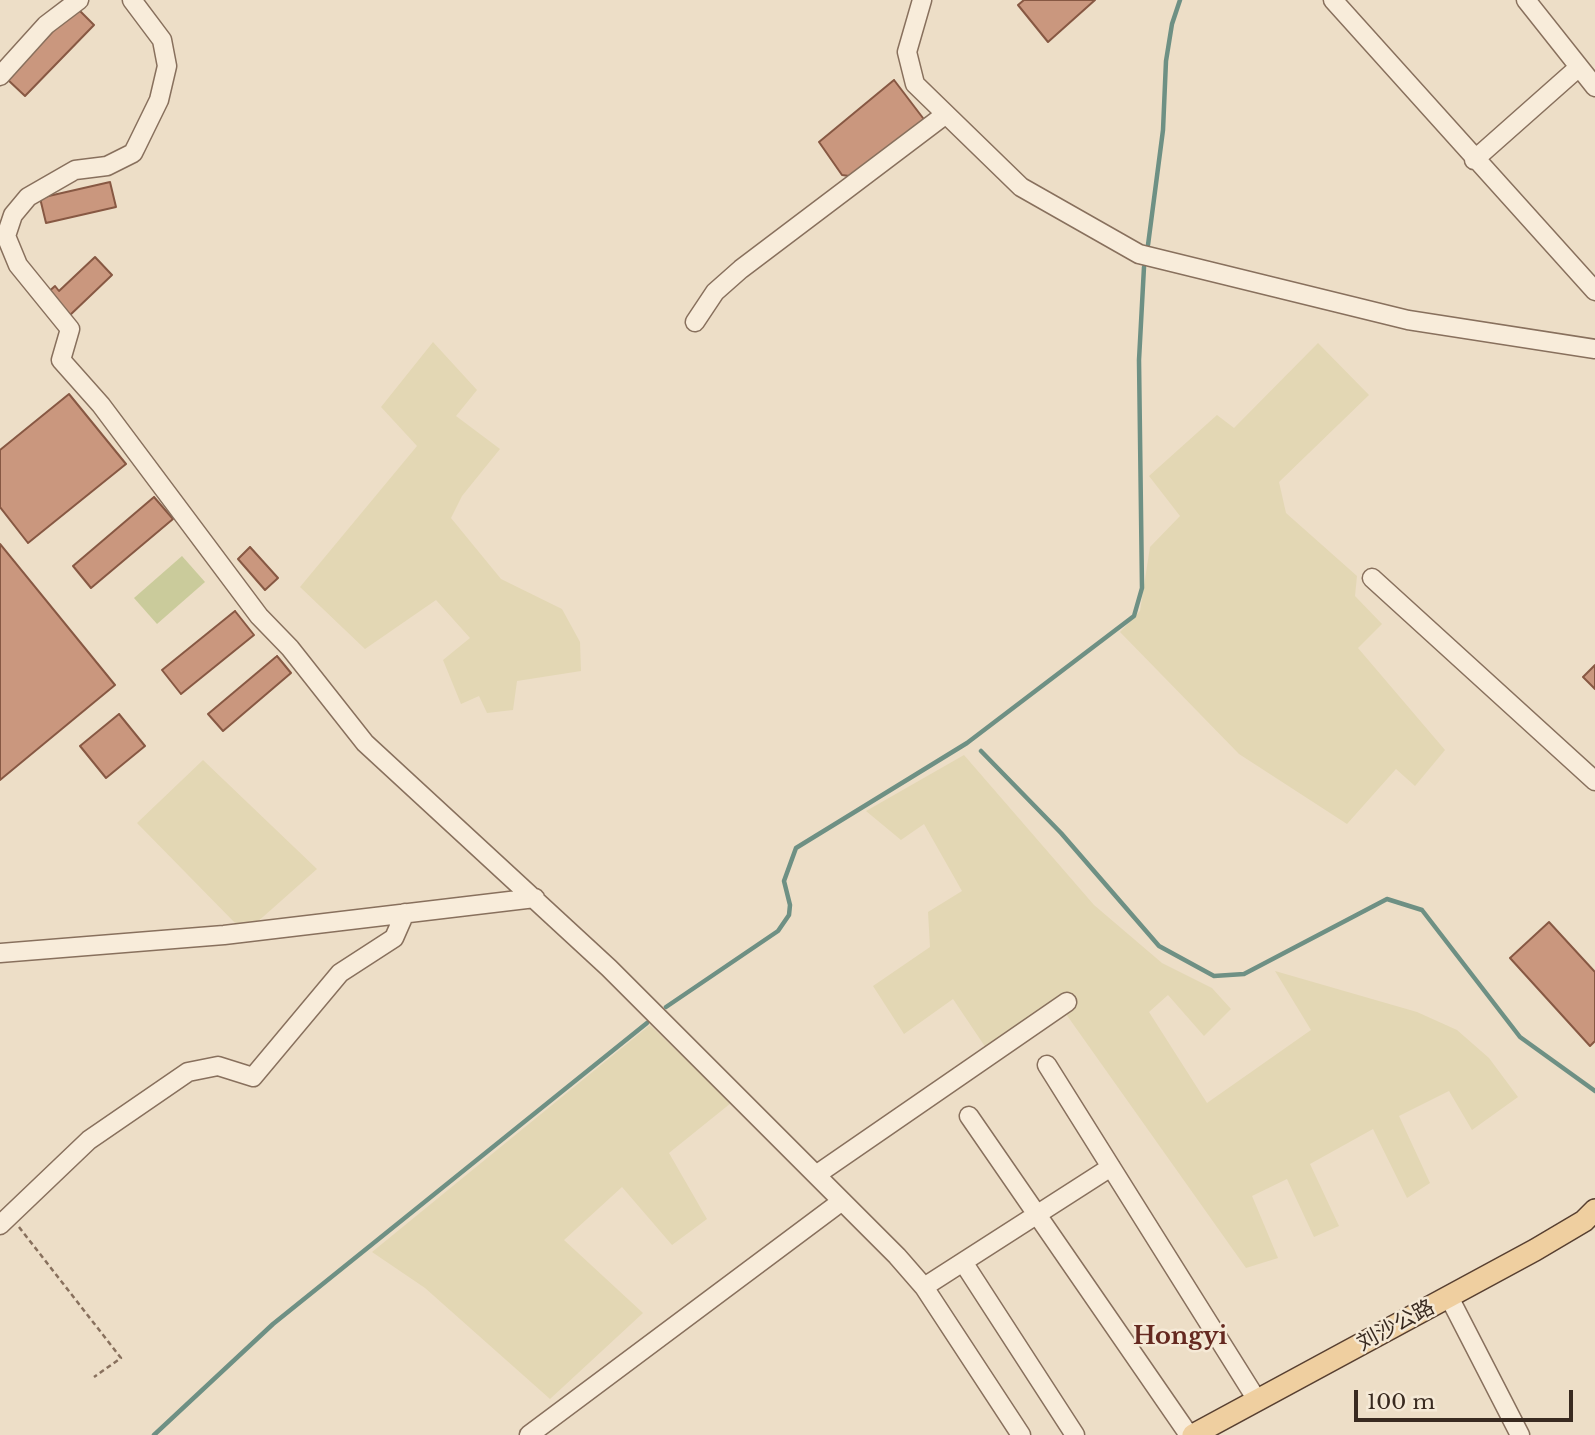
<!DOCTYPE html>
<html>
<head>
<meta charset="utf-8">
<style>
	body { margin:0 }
	#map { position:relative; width:1595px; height:1435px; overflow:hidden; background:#eddec7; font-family:"Libre Baskerville",serif }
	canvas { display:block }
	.scale { position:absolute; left:1354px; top:1390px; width:219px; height:32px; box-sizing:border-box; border:4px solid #392a20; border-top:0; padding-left:9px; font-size:21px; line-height:24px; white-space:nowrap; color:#392a20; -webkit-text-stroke:5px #f5e9d6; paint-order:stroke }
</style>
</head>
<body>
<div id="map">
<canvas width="1595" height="1435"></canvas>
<div class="scale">100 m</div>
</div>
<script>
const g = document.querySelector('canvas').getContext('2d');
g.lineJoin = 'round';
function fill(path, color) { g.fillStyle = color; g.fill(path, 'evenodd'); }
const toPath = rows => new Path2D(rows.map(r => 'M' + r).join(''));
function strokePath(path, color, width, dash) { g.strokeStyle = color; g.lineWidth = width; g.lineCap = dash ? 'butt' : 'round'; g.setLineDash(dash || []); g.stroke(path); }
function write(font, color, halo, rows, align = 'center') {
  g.font = font + ' "Libre Baskerville","Noto Sans SC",serif'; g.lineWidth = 5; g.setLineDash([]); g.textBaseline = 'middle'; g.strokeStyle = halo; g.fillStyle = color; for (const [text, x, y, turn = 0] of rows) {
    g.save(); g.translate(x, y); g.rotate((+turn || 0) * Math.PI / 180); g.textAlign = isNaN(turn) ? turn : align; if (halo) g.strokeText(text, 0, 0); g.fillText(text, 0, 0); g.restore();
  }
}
const farmland = toPath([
	[433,342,477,390,456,416,500,449,462,496,451,518,501,579,562,609,580,642,581,671,517,681,513,710,487,713,479,696,461,704,443,660,470,638,436,600,365,649,300,587,417,446,381,407],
	[1318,343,1369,395,1279,482,1286,513,1357,576,1355,596,1382,624,1358,648,1445,750,1415,786,1396,769,1347,824,1239,754,1120,632,1140,611,1150,547,1180,516,1149,476,1217,415,1234,428],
	[964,755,1094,905,1162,963,1212,988,1231,1009,1204,1036,1168,995,1149,1012,1207,1103,1311,1030,1275,971,1417,1012,1457,1030,1489,1058,1518,1097,1472,1130,1449,1091,1399,1116,1430,1183,1407,1198,1373,1129,1310,1164,1339,1226,1314,1237,1287,1179,1252,1196,1278,1258,1246,1268,1061,1007,988,1051,953,999,904,1034,873,986,930,947,928,912,962,891,924,824,901,840,866,811],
	[203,760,317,869,255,924,237,925,137,823],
	[650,1025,731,1103,669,1153,707,1219,672,1245,622,1187,564,1240,643,1313,550,1399,425,1288,372,1252]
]);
const green = toPath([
	[182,556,205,582,157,624,134,598]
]);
const stream = toPath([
	[1148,245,1163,130,1166,61,1172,24,1180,0],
	[981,751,1061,833,1159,946,1214,976,1244,974,1387,899,1422,910,1520,1037,1595,1091],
	[666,1007,778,931,789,915,790,905,784,881,796,848,967,743,1134,616,1142,588,1139,360,1144,267],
	[154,1435,273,1324,647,1023]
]);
const building = toPath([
	[1024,0,1095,0,1048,42,1018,5,1024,0],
	[76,7,94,25,25,96,7,79,76,7],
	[894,80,926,122,856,177,842,175,819,142,894,80],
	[110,182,116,207,46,223,40,198,110,182],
	[95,257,112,275,68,317,46,294,55,286,59,291,95,257],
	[69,394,126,464,28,543,0,507,0,450,69,394],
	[154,497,173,519,91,588,73,566,154,497],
	[0,544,115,685,0,780,0,544],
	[250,547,278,578,265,590,238,559,250,547],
	[235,611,254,635,181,694,162,670,235,611],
	[277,656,291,673,223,731,208,714,277,656],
	[1595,665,1595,689,1583,677,1595,665],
	[119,714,145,746,106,778,80,746,119,714],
	[1549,922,1595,972,1595,1041,1590,1046,1510,958,1549,922]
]);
const path = toPath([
	[19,1227,121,1358,94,1377]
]);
const minor = toPath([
	[132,0,162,40,167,66,159,100,137,145,133,153,107,166,75,170,28,197,13,215,6,236,18,265,70,329,61,360,101,405,259,616,290,648,365,743,609,968,897,1256,924,1287,1021,1435],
	[922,0,907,52,915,84,1021,187,1139,254,1408,320,1595,349],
	[1333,0,1595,291],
	[1526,0,1595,87],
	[0,76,46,25,79,0],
	[1474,160,1579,67],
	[695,322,715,292,741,269,946,114],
	[1372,578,1595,781],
	[0,953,224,935,535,898],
	[1047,1065,1257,1400],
	[969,1116,1189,1435],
	[816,1175,1067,1002],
	[0,1225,89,1140,188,1072,218,1066,253,1077,340,973,394,938,405,913],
	[963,1262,1075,1435],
	[924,1287,1111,1167],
	[1449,1297,1520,1435],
	[529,1435,842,1201]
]);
const major = toPath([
	[1193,1435,1535,1250,1584,1221,1595,1210]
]);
const streetNames = [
	["刘沙公路",1396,1326,-28]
];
const quarterNames = [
	["Hongyi",1180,1337]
];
fill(farmland, '#e3d7b4');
fill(green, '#cacb9b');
strokePath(stream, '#6e9084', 4.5);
fill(building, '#ca977e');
strokePath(building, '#875843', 2);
strokePath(minor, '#88705d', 21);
strokePath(major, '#573f30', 24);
strokePath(path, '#88705d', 2.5, [5, 3.5]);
strokePath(minor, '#f8ecda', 18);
strokePath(major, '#efcfa0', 21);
write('21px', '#392a20', '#f5e9d6', streetNames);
write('bold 24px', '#652920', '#f5e9d6', quarterNames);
</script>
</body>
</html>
